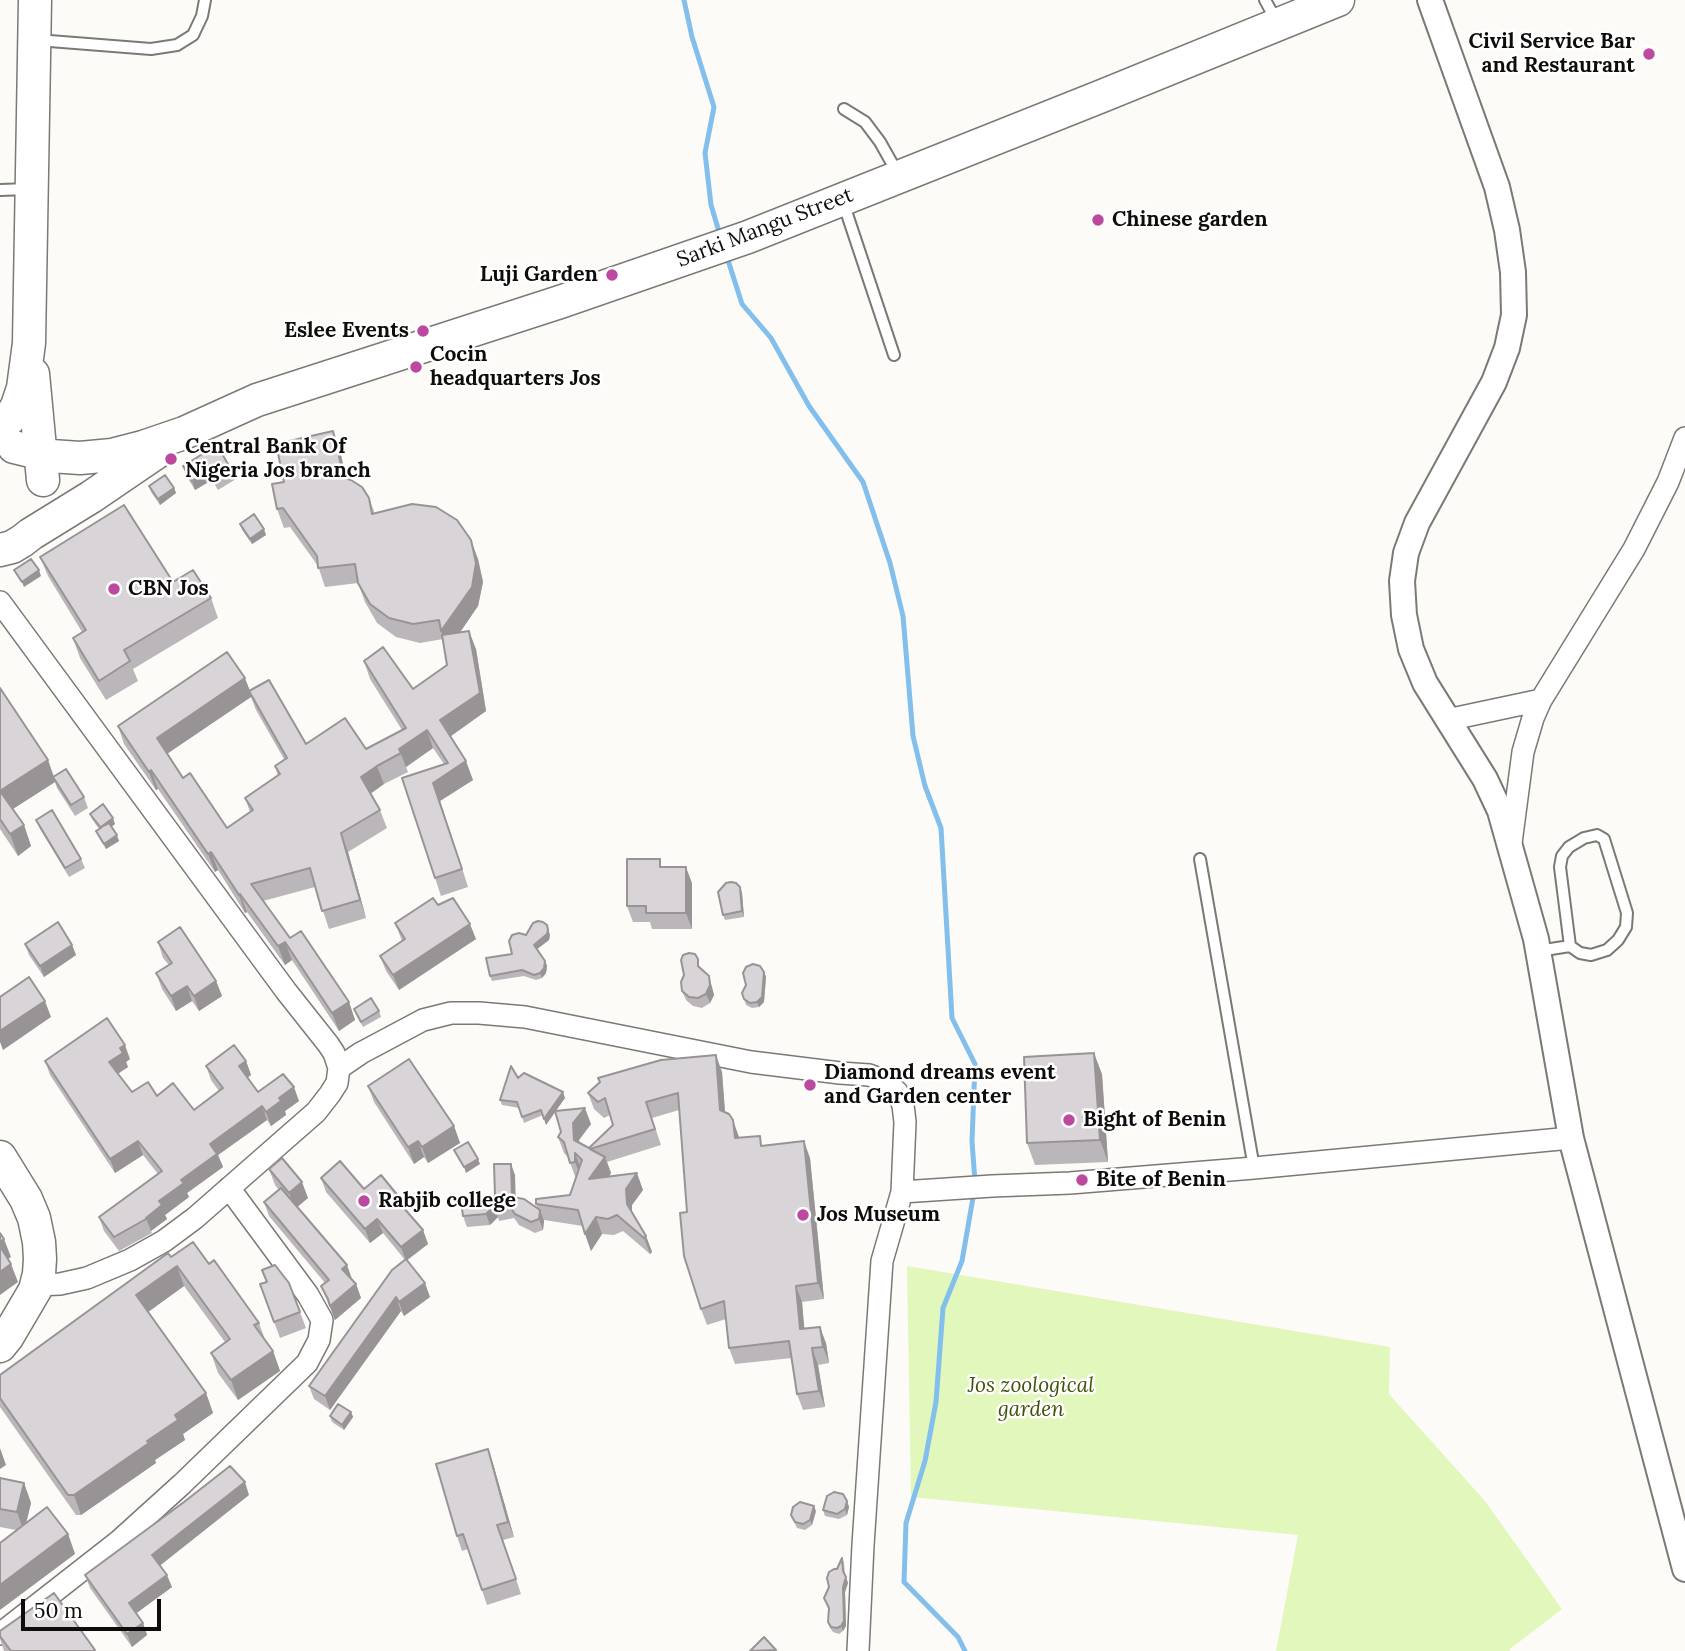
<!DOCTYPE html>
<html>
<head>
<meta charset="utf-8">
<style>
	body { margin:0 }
	#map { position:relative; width:1685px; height:1651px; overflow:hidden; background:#fdfbf7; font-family:Lora,serif }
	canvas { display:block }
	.scale { position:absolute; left:21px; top:1599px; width:140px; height:32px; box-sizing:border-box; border:4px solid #0e0d0c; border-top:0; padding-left:9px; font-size:21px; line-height:24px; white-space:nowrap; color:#0e0d0c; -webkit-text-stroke:5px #fff; paint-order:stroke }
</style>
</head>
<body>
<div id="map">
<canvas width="1685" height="1651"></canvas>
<div class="scale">50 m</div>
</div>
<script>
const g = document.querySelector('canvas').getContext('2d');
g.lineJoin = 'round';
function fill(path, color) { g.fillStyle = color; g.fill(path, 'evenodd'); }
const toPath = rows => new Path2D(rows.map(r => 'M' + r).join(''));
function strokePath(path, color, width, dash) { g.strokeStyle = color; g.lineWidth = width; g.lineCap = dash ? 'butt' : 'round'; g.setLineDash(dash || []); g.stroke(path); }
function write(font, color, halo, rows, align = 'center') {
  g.font = font + ' Lora,serif'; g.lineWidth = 5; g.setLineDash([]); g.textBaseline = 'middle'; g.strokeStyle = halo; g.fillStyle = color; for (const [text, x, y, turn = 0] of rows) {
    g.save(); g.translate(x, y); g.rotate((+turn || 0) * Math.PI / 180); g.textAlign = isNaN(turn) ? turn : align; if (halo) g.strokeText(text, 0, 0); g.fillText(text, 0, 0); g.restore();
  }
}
const green = toPath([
	[907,1266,1390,1347,1389,1394,1485,1501,1562,1609,1510,1649,1510,1651,1276,1651,1298,1535,911,1497]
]);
const stream = toPath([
	[684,0,692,37,714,107,705,153,711,205,720,235],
	[726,254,742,304,771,338,809,406,863,482,890,563,903,616,913,736,925,786,941,828,952,1018,975,1064,972,1141,975,1182],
	[965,1651,958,1637,904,1582,906,1523,925,1461,936,1402,943,1308,962,1261,974,1192]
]);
const service = toPath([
	[1265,0,1277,22],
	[37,40,151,49,177,45,193,35,202,16,205,0],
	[844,109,865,122,880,142,898,174],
	[0,190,29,189],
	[843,202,894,355],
	[1200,859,1254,1168],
	[1538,951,1570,946,1580,953,1591,955,1607,950,1618,940,1626,927,1627,913,1604,839,1597,835,1584,838,1569,847,1562,856,1560,867,1570,946]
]);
const minor = toPath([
	[0,602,286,991,328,1044,334,1053,339,1068,337,1083,330,1094,316,1112,195,1218,164,1241,130,1260,87,1278,60,1284,36,1285],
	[1447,720,1541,700],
	[1511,843,1523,752,1533,718,1541,700,1634,549,1668,482,1685,438],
	[339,1068,361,1053,423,1020,451,1013,479,1013,525,1017,751,1062,840,1073,869,1075,885,1081,897,1092,903,1105,905,1122,902,1192,882,1261,863,1545,858,1651],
	[902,1192,992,1186,1070,1183,1254,1168,1571,1138],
	[0,1634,119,1541,182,1484,307,1363,319,1340,322,1320,308,1295,229,1188]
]);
const tertiary = toPath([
	[1430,0,1497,187,1507,230,1513,272,1514,315,1507,348,1494,382,1417,523,1406,553,1402,581,1404,615,1411,649,1425,683,1485,779,1500,811,1536,939,1571,1138,1685,1569]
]);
const primary = toPath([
	[33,374,43,480],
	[0,427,10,418,17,406,23,388,29,343,35,0],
	[14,447,51,456,80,458,112,455,143,447,184,433,257,400,560,302,748,237,1102,96,1338,0],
	[0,550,12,547,22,541,31,534,91,497,160,450],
	[0,1157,26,1199,34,1218,39,1242,40,1259,39,1274,35,1290,8,1336,0,1346]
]);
const wall = toPath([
	[333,431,340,450,346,479,369,498,375,514,478,559,483,582,478,606,460,632,476,649,486,711,450,736,473,780,440,801,468,887,441,896,402,778,444,764,433,748,406,767,408,772,384,784,370,794,380,810,387,828,348,852,366,918,329,929,315,887,263,901,290,938,349,1002,355,1020,339,1031,292,960,285,965,247,912,245,913,218,870,215,872,158,789,156,790,124,744,118,726,250,691,306,744,366,749,402,730,370,679,364,661,413,689,447,665,443,639,420,643,396,637,377,623,365,602,358,583,325,587,318,566,290,527,284,528,277,509,284,482],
	[251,697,256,710,284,759,275,766,278,776,245,798,250,812,227,828,183,778,167,753],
	[183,466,232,471,236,479,218,490,212,480,195,490,186,475],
	[149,486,174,488,176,493,160,505,151,492],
	[240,524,266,535,252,544,242,530],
	[40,557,173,582,211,598,218,618,133,669,138,681,106,700,80,658,73,638,82,632,48,576],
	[0,688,48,760,54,776,84,797,88,808,75,816,57,788,55,782,13,809,24,825,31,846,18,856,0,829],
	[90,814,115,824,111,827,119,841,106,849,98,836,96,831,99,829,92,819],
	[36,820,81,859,85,868,69,877,40,829],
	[692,883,692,929,652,929,650,922,633,922,627,906],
	[740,887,742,893,744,917,725,920,723,915],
	[438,905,476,939,399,990,386,971,380,956,402,941,395,923],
	[547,925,550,935,549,940,537,949,545,961,547,966,546,973,542,978,536,980,524,976,492,981,490,976,512,954,526,935],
	[158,942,216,981,222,996,199,1011,192,1001,176,1011,162,989,156,973,169,965,163,958],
	[25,944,72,945,76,955,44,977,29,955],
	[702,970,709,976,714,995,710,1003,702,1008,693,1006,686,1000,682,991],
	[764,972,766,977,764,1002,759,1007,752,1008,746,1005,742,993],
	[354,1009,379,1011,381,1017,363,1027],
	[130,1059,126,1062,128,1067,118,1074,132,1092,157,1096,194,1110,219,1091,211,1080,206,1066,246,1061,251,1075,247,1078,258,1092,299,1101,285,1111,286,1115,271,1126,267,1120,218,1155,223,1167,187,1193,189,1197,165,1215,167,1219,151,1231,152,1233,119,1251,104,1231,99,1217,158,1174,143,1155,115,1173,50,1075,45,1061],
	[722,1072,725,1112,739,1137,764,1146,810,1158,824,1299,802,1302,804,1329,826,1343,829,1363,818,1365,825,1407,803,1410,797,1394,792,1358,735,1364,729,1348,726,1319,707,1325,701,1309,687,1212,679,1110,652,1118,661,1145,607,1162,611,1173,609,1177,643,1190,632,1205,632,1213,646,1236,652,1252,650,1254,623,1231,614,1235,602,1234,591,1251,583,1226,544,1220,543,1230,535,1233,519,1225,514,1218,499,1221,498,1217,490,1225,467,1227,463,1216,495,1196,515,1175,515,1198,538,1209,536,1204,570,1195,576,1179,568,1157,564,1153,558,1137,561,1132,555,1112,546,1125,543,1115,524,1123,519,1108,502,1105,500,1100,518,1078,565,1098,555,1111,591,1124,579,1140,580,1143,589,1148,613,1125,610,1115,604,1118,594,1109,588,1093],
	[1102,1074,1108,1162,1035,1165,1027,1143],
	[368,1086,454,1126,460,1143,428,1163,424,1157,414,1164,374,1102],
	[269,1169,308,1198,297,1207,356,1284,361,1298,335,1320,321,1286,325,1283,269,1216,264,1202,279,1190,275,1185],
	[321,1178,364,1189,403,1208,423,1230,428,1244,407,1260,430,1297,404,1316,401,1311,330,1410,314,1399,309,1386,405,1260,383,1233,370,1243,326,1192],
	[171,1257,259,1323,266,1342,273,1351,280,1371,238,1400,218,1373,211,1353,225,1342,184,1286,148,1312,206,1393,213,1413,183,1434,185,1440,155,1460,156,1463,81,1515,76,1515,0,1407,0,1375],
	[267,1282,289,1283,306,1328,280,1338,260,1284],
	[351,1412,353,1417,344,1430,332,1422,330,1416],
	[488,1449,493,1464,514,1537,503,1540,521,1594,487,1605,468,1549,462,1551,457,1536],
	[0,1478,24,1483,31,1503,26,1523,68,1534,75,1554,16,1530,0,1527],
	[249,1495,160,1565,172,1587,136,1613,143,1623,147,1635,132,1647,90,1588,85,1575],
	[847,1501,849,1507,847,1515,839,1519,825,1516,823,1510],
	[816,1511,812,1525,805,1530,797,1528,791,1515],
	[842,1558,844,1563,845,1575,848,1583,845,1592,846,1626,843,1631,839,1634,833,1632,830,1628,828,1622,829,1610,824,1598],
	[0,1631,96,1651,4,1651,0,1639]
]);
const shadedWall = toPath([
	[333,431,340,450,350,497,344,478],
	[209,471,212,480,195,490,192,481],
	[174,488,176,493,160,505,158,499],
	[264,529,266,535,252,544,250,539],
	[471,540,478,559,483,582,478,606,448,650,441,631],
	[39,570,41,576,24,587,22,582],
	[469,631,476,649,486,711,447,739,440,720],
	[245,678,252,696,249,691,251,697,164,756,157,738],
	[427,730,433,748,406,767,399,749],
	[48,760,55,782,8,812,0,791],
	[466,761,473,780,440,801,468,887,433,783],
	[377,766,384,784,367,796,361,777],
	[151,770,158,789,156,790,149,772],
	[113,818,115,824,103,833,101,827],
	[24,825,31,846,18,856,10,834],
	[341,833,348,852,366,918,360,900],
	[117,835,119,841,106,849,104,844],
	[211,852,218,870,215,872,208,854],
	[686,867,692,883,692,929,686,913],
	[740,887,742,893,744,917,742,911],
	[240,894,247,912,245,913,239,895],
	[470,924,476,939,399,990,393,975],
	[548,930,550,935,549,940,536,950,534,945],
	[285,942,292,960,285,965,278,946],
	[72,945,76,955,44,977,40,966],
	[545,961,547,966,546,973,542,978,540,973],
	[764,972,766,977,764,1002,759,1007,757,1002],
	[709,976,714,995,710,1003,706,994],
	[216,981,222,996,199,1011,194,996],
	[187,986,192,1001,176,1011,171,996],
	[45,1001,51,1017,3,1050,0,1042,0,1031],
	[349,1002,355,1020,339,1031,332,1013],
	[125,1045,130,1059,126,1062,128,1067,114,1076,109,1062,120,1048],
	[1094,1053,1102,1074,1108,1162,1100,1140],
	[716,1055,722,1072,726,1126,720,1110],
	[246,1061,251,1075,244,1080,239,1066],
	[294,1087,299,1101,285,1111,286,1115,271,1126,266,1112,279,1098],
	[563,1092,565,1098,546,1125,544,1119],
	[262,1106,267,1120,218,1155,223,1167,187,1193,189,1197,165,1215,167,1219,151,1231,146,1218,159,1201,181,1180,210,1144],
	[585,1108,591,1124,579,1140,580,1156,574,1140,573,1123],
	[733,1120,739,1137,741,1154,735,1138],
	[454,1126,460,1143,428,1163,422,1147],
	[138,1141,143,1155,115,1173,110,1159],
	[418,1141,424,1157,414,1164,408,1147],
	[804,1141,810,1158,824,1299,818,1283],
	[575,1153,581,1169,581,1178,575,1162],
	[605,1157,611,1173,595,1196,589,1179],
	[478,1159,480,1164,466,1173,464,1167],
	[511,1164,515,1175,516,1208,512,1197],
	[637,1173,643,1190,632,1205,632,1220,627,1204,626,1189],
	[302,1182,308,1198,295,1209,289,1193],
	[399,1197,405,1211,396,1199],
	[495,1205,495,1210,498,1217,490,1225,486,1214],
	[540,1210,544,1221,543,1230,539,1219],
	[596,1217,602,1234,591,1251,585,1234],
	[377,1219,383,1233,370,1243,365,1229],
	[423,1230,428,1244,406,1261,401,1247],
	[646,1236,652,1252,650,1254,644,1238],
	[4,1239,11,1257,5,1261,0,1248,0,1242],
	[11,1264,18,1282,0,1295,0,1272],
	[347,1265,352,1279,342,1269],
	[177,1266,184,1286,144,1315,136,1295],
	[425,1283,430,1297,404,1316,399,1302],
	[356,1284,361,1298,335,1320,330,1306],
	[796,1286,802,1302,806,1346,800,1329],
	[396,1297,401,1311,330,1410,325,1396],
	[820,1327,826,1343,829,1363,823,1347],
	[812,1348,818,1365,825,1407,819,1391],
	[273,1351,280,1371,238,1400,231,1380],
	[206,1393,213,1413,183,1434,185,1440,155,1460,156,1463,81,1515,74,1495,147,1441,175,1415],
	[351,1412,353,1417,344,1430,342,1425],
	[0,1448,6,1465,0,1469],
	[488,1449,493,1464,514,1537,508,1522],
	[245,1482,249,1495,157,1568,152,1555],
	[24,1483,31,1503,24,1532,17,1512],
	[847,1501,849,1507,847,1515,845,1509],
	[814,1506,816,1511,812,1525,810,1520],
	[68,1534,75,1554,0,1610,0,1585],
	[167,1575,172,1587,134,1615,129,1603],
	[846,1577,848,1583,845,1592,846,1626,843,1631,841,1626,843,1587],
	[143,1623,147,1635,132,1647,127,1634]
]);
const building = toPath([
	[333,431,344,478,351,480,362,487,369,498,372,514,412,504,436,507,457,520,471,540,476,563,472,587,441,631,439,620,413,624,389,618,370,604,358,583,355,564,318,568,317,556,283,508,277,509,272,484,284,482,276,444,333,431],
	[217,445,232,471,215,481,209,471,192,481,183,466,217,445],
	[165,475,174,488,158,499,149,486,165,475],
	[124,505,173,582,193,570,211,598,124,650,130,661,99,681,73,638,86,630,40,557,124,505],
	[254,514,264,529,250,539,240,524,254,514],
	[31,559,39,570,22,582,14,570,31,559],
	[469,631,480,693,440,720,466,761,433,783,462,869,435,878,402,778,448,763,427,730,399,749,401,753,377,766,361,777,380,810,341,833,360,900,322,911,310,868,251,884,290,938,301,931,349,1002,332,1013,285,942,278,946,240,894,239,895,211,852,208,854,151,770,149,772,118,726,227,652,245,678,157,738,183,778,190,773,227,828,253,810,245,798,280,774,275,766,287,758,249,691,269,680,306,744,345,718,366,749,406,728,364,661,383,647,413,689,447,665,442,635,469,631],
	[0,688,48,760,0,791,24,825,10,834,0,819,0,688],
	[66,769,84,797,71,805,53,777,66,769],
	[103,804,113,818,101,827,109,823,117,835,104,844,96,831,101,828,90,814,103,804],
	[52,810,81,859,65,868,36,820,52,810],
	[627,859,660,859,660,867,686,867,686,913,646,913,646,906,627,906,627,859],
	[731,882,736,883,740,887,742,911,723,915,718,892,726,883,731,882],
	[433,898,438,905,453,898,470,924,393,975,380,956,405,939,395,923,433,898],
	[538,921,543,922,547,925,548,930,547,934,534,945,545,961,544,968,540,973,534,975,522,970,490,976,486,958,512,954,509,941,512,935,519,933,526,935,533,923,538,921],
	[58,922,72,945,40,966,25,944,58,922],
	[180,927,216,981,194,996,187,986,171,996,156,973,172,963,158,942,180,927],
	[689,953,695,954,698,959,698,966,709,976,710,985,706,994,698,998,689,997,682,991,681,982,684,975,681,960,683,955,689,953],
	[753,964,760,966,764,972,762,997,757,1002,750,1003,744,999,742,993,746,985,743,973,746,967,753,964],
	[29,977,45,1001,0,1031,0,997,29,977],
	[371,998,379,1011,361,1022,354,1009,371,998],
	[107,1018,125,1045,120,1048,123,1053,109,1062,132,1092,148,1082,157,1096,173,1083,194,1110,223,1088,206,1066,234,1045,246,1061,239,1066,258,1092,283,1074,294,1087,279,1098,281,1101,266,1112,262,1106,210,1144,217,1154,181,1180,184,1183,159,1201,162,1205,146,1218,146,1219,114,1237,99,1217,162,1171,138,1141,110,1159,45,1061,107,1018],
	[1094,1053,1100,1140,1027,1143,1024,1057,1094,1053],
	[716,1055,720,1110,729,1114,733,1120,735,1138,760,1136,761,1146,804,1141,818,1283,796,1286,800,1329,820,1327,823,1347,812,1348,819,1391,797,1394,789,1341,729,1348,724,1301,701,1309,684,1256,680,1213,687,1212,678,1093,646,1102,655,1129,590,1149,605,1157,589,1179,637,1173,626,1189,627,1204,646,1236,644,1238,617,1215,608,1219,596,1217,585,1234,578,1210,536,1204,536,1199,570,1195,582,1160,575,1153,575,1162,570,1163,564,1142,558,1137,561,1132,555,1111,585,1108,573,1123,574,1140,589,1148,613,1125,605,1098,598,1102,588,1093,600,1082,598,1078,661,1060,716,1055],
	[409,1059,454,1126,422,1147,418,1141,408,1147,368,1086,409,1059],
	[511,1066,518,1078,524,1073,563,1092,544,1119,541,1110,522,1117,517,1102,500,1100,511,1066],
	[468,1142,478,1159,464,1167,454,1150,468,1142],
	[282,1158,302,1182,289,1193,269,1169,282,1158],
	[340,1161,364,1189,381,1175,399,1197,396,1199,423,1230,401,1247,377,1219,365,1229,321,1178,340,1161],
	[494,1164,511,1164,512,1197,524,1199,540,1210,539,1219,531,1222,515,1214,510,1207,495,1210,495,1205,486,1214,463,1216,461,1202,495,1196,494,1164],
	[281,1188,347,1265,342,1269,356,1284,330,1306,328,1299,321,1286,329,1280,264,1202,281,1188],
	[0,1233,4,1239,0,1242,0,1233],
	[193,1242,209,1264,214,1260,259,1323,254,1325,273,1351,231,1380,211,1353,230,1339,177,1266,136,1295,206,1393,175,1415,178,1420,147,1441,149,1443,74,1495,68,1495,0,1398,0,1375,168,1253,171,1257,193,1242],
	[0,1246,11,1264,0,1272,0,1246],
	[406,1259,425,1283,399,1302,396,1297,325,1396,309,1386,392,1270,406,1259],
	[275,1265,289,1283,300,1312,274,1322,260,1284,267,1282,262,1270,275,1265],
	[338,1404,351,1412,342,1425,330,1416,338,1404],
	[488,1449,508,1522,497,1525,516,1579,482,1590,463,1534,457,1536,436,1464,488,1449],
	[230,1466,245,1482,152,1555,167,1575,129,1603,143,1623,127,1634,85,1575,184,1502,230,1466],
	[0,1478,24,1483,17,1512,0,1509,0,1478],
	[834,1492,843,1494,847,1501,845,1509,837,1514,823,1510,827,1496,834,1492],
	[800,1502,814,1506,810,1520,803,1524,795,1522,791,1515,793,1507,800,1502],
	[47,1507,68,1534,0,1585,0,1543,47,1507],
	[842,1558,843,1571,846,1577,843,1587,844,1621,841,1626,837,1628,831,1627,828,1622,829,1608,824,1598,829,1587,827,1578,829,1572,834,1569,837,1569,842,1558],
	[54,1593,95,1650,93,1651,11,1651,0,1636,0,1631,54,1593],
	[764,1637,776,1650,750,1651,764,1637]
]);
const markers = [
	[1649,54,7,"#bd489f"],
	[1098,220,7,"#bd489f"],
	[612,275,7,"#bd489f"],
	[423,331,7,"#bd489f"],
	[416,367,7,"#bd489f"],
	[171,459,7,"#bd489f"],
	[114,589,7,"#bd489f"],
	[810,1085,7,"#bd489f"],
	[1069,1120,7,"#bd489f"],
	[1082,1180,7,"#bd489f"],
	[364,1201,7,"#bd489f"],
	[803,1215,7,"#bd489f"]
];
const poiNames = [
	["Civil Service Bar",1635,42,"right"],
	["and Restaurant",1635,66,"right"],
	["Chinese garden",1112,220],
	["Luji Garden",598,275,"right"],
	["Eslee Events",409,331,"right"],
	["Cocin",430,355],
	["headquarters Jos",430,379],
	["Central Bank Of",185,447],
	["Nigeria Jos branch",185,471],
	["CBN Jos",128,589],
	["Diamond dreams event",824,1073],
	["and Garden center",824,1097],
	["Bight of Benin",1083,1120],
	["Bite of Benin",1096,1180],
	["Rabjib college",378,1201],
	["Jos Museum",817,1215]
];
const streetNames = [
	["Sarki Mangu Street",765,228,-21]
];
const parkNames = [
	["Jos zoological",1031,1386],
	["garden",1031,1410]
];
fill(green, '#e2f7bc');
strokePath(stream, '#82bfec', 5);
strokePath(service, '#7b7976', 14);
strokePath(minor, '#7b7976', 24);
strokePath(tertiary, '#7b7976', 28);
strokePath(primary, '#7b7976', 35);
strokePath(service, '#fff', 10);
strokePath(minor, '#fff', 21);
strokePath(tertiary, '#fff', 24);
strokePath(primary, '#fff', 32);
fill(wall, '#bbb6b9');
fill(shadedWall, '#989496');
fill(building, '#d9d4d7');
strokePath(building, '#989496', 2);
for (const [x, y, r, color] of markers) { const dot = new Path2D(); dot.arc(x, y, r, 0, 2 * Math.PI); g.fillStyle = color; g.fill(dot); strokePath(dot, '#fff', 2.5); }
write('bold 21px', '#0e0d0c', '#fff', poiNames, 'left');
write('21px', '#0e0d0c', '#fff', streetNames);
write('italic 21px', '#415309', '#fff', parkNames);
</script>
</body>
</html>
